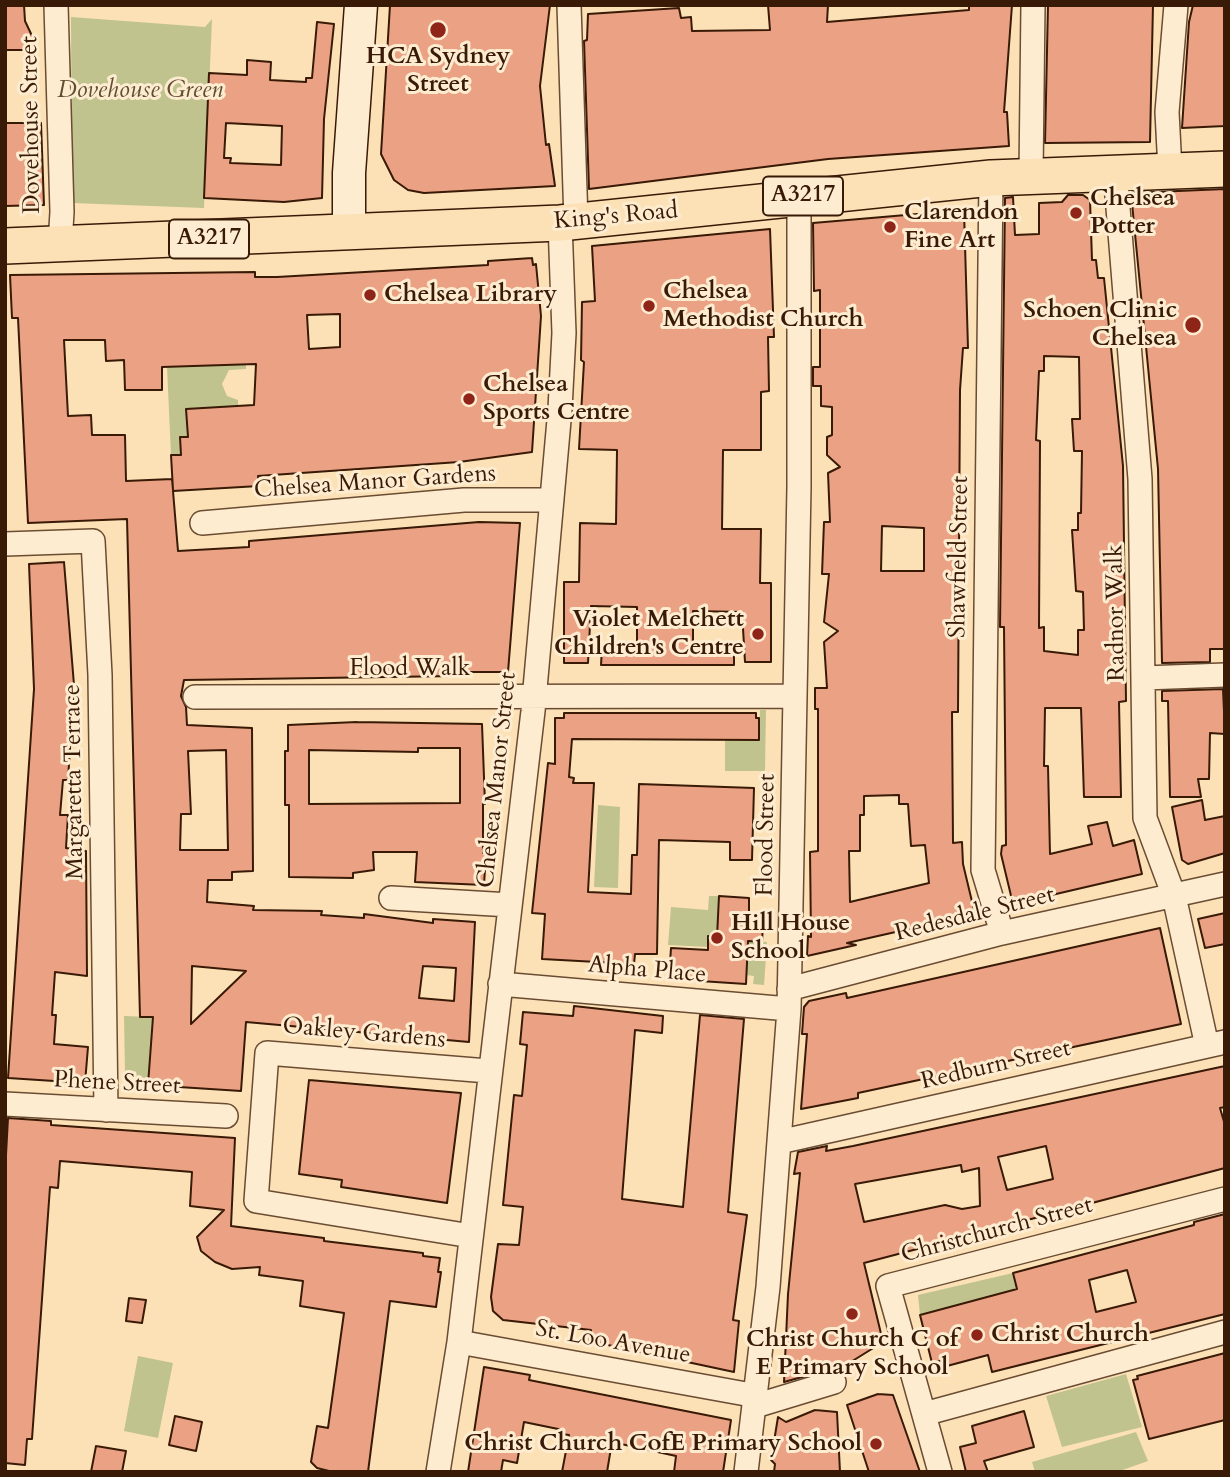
<!DOCTYPE html>
<html>
<head>
<meta charset="utf-8">
<style>
	body { margin:0 }
	#map { position:relative; width:1230px; height:1477px; overflow:hidden; background:#fce1b7; font-family:Cardo,serif }
	canvas { display:block }
	.frame { position:absolute; inset:0; border:7px solid #391a06; pointer-events:none }
</style>
</head>
<body>
<div id="map">
<canvas width="1230" height="1477"></canvas>
<div class="frame"></div>
</div>
<script>
const g = document.querySelector('canvas').getContext('2d');
g.lineJoin = 'round';
function fill(path, color) { g.fillStyle = color; g.fill(path, 'evenodd'); }
const toPath = rows => new Path2D(rows.map(r => 'M' + r).join(''));
function strokePath(path, color, width, dash) { g.strokeStyle = color; g.lineWidth = width; g.lineCap = dash ? 'butt' : 'round'; g.setLineDash(dash || []); g.stroke(path); }
function write(font, color, halo, rows, align = 'center') {
  g.font = font + ' Cardo,serif'; g.lineWidth = 6; g.setLineDash([]); g.textBaseline = 'middle'; g.strokeStyle = halo; g.fillStyle = color; for (const [text, x, y, turn = 0] of rows) {
    g.save(); g.translate(x, y); g.rotate((+turn || 0) * Math.PI / 180); g.textAlign = isNaN(turn) ? turn : align; if (halo) g.strokeText(text, 0, 0); g.fillText(text, 0, 0); g.restore();
  }
}
const green = toPath([
	[71,17,205,27,212,19,204,208,72,203],
	[246,364,246,369,229,370,222,384,227,396,238,400,238,414,232,406,192,409,188,437,180,438,181,455,171,455,167,367],
	[760,710,766,710,765,771,725,771,725,740,759,740],
	[598,805,620,807,618,888,594,887],
	[709,896,719,896,717,937,708,937,708,947,668,945,671,907,708,910],
	[748,941,767,942,764,985,753,984,754,976,746,975],
	[124,1016,153,1017,148,1078,127,1078,125,1073],
	[1013,1273,1017,1289,920,1315,918,1295],
	[138,1356,173,1363,158,1438,124,1431],
	[1126,1374,1142,1427,1062,1447,1046,1396],
	[1136,1432,1148,1461,1117,1472,1035,1472,1032,1462]
]);
const building = toPath([
	[5,5,24,5,25,21,33,38,33,50,5,50,5,5],
	[390,5,550,5,540,86,546,145,549,144,555,186,424,193,408,190,394,180,381,154,390,5],
	[768,5,828,5,827,22,969,10,969,5,1012,5,1004,112,1007,112,1009,146,828,159,589,189,584,41,587,40,588,14,679,8,681,18,691,17,692,31,770,30,768,5],
	[1048,5,1153,5,1150,142,1045,143,1048,5],
	[1193,5,1225,5,1225,126,1182,128,1189,22,1193,5],
	[317,22,334,24,324,119,322,198,284,202,204,198,209,73,247,75,247,60,271,62,270,80,306,82,306,78,312,78,317,22],
	[226,123,282,126,281,165,230,163,231,158,224,158,226,123],
	[5,123,41,123,44,205,5,206,5,123],
	[1225,189,1225,649,1210,649,1210,662,1162,663,1158,469,1131,193,1225,189],
	[1068,195,1083,195,1090,200,1092,260,1096,260,1098,278,1104,278,1123,466,1126,701,1119,702,1121,797,1084,797,1081,708,1045,708,1044,766,1048,766,1050,854,1092,844,1088,826,1107,822,1113,846,1134,840,1142,874,1013,904,1001,854,1002,846,1006,845,1004,627,1000,627,1005,198,1013,197,1015,235,1039,234,1039,203,1062,202,1068,195],
	[1044,356,1079,357,1080,419,1072,419,1074,451,1082,451,1081,513,1078,513,1078,530,1072,530,1076,591,1083,592,1084,630,1078,630,1078,655,1044,651,1044,627,1039,628,1040,441,1036,440,1039,371,1044,371,1044,356],
	[964,210,968,348,963,348,960,390,958,712,952,712,953,843,962,842,963,864,975,914,847,943,856,945,807,956,808,936,811,937,810,852,818,851,818,709,815,709,815,688,827,688,824,642,838,631,824,622,829,574,822,574,824,522,830,522,828,473,840,467,827,455,827,437,832,435,832,407,821,406,821,386,813,386,813,367,820,367,820,290,814,291,813,223,964,210],
	[882,526,924,528,924,571,881,571,882,526],
	[899,795,899,804,908,804,911,846,925,845,929,883,850,902,849,851,860,851,860,815,864,815,864,796,899,795],
	[770,229,774,337,768,337,769,391,761,392,761,450,723,450,722,529,761,529,760,583,771,583,771,662,745,662,742,612,693,611,693,649,734,649,734,665,601,665,602,648,637,648,637,607,591,606,588,663,564,663,564,582,579,582,580,523,616,524,617,450,579,449,584,362,581,360,582,302,595,301,592,246,770,229],
	[532,258,533,265,536,264,541,316,532,452,459,462,258,476,259,486,173,491,178,551,249,547,249,541,479,522,520,523,508,672,456,672,456,676,184,680,181,696,186,707,187,725,252,728,253,871,232,872,232,880,208,880,207,902,254,906,253,910,322,911,321,915,364,918,364,914,433,923,433,919,475,922,469,1042,246,1022,241,1091,148,1085,153,1017,140,1017,127,519,28,523,18,318,12,318,10,275,255,272,255,277,277,277,488,265,488,261,532,258],
	[340,314,340,347,309,349,307,315,340,314],
	[64,340,105,340,106,361,124,360,125,390,162,390,162,367,256,364,254,405,186,409,188,437,180,437,181,455,171,455,173,490,172,479,126,481,125,435,92,435,91,415,68,416,64,340],
	[226,750,228,850,180,850,181,814,191,814,188,751,226,750],
	[192,966,246,971,191,1024,192,966],
	[423,966,456,968,454,1001,419,998,423,966],
	[64,562,74,685,68,780,63,780,60,815,68,815,66,848,86,851,87,976,55,972,52,1015,56,1015,54,1044,88,1047,85,1083,8,1078,34,689,29,564,64,562],
	[1223,689,1225,734,1210,733,1209,779,1198,779,1201,797,1170,797,1168,701,1162,701,1162,691,1223,689],
	[564,713,756,713,756,718,759,718,759,740,572,739,569,777,574,778,573,783,594,783,588,892,631,894,632,855,637,855,639,784,754,788,752,860,730,860,730,842,659,840,657,954,635,954,634,964,542,959,545,914,532,913,548,763,555,764,555,718,564,718,564,713],
	[357,722,482,724,485,804,483,804,483,853,486,853,484,885,415,882,417,852,373,852,374,870,353,873,353,878,289,877,289,805,285,805,285,751,288,751,288,725,357,722],
	[418,748,460,748,460,803,309,804,309,750,418,752,418,748],
	[1202,800,1205,820,1225,816,1225,853,1188,864,1182,860,1172,807,1202,800],
	[719,896,749,898,749,923,763,924,762,942,748,941,746,984,669,979,671,948,708,950,708,936,717,937,719,896],
	[1225,913,1225,944,1205,948,1198,919,1225,913],
	[1160,928,1181,1024,858,1093,858,1098,801,1109,807,1034,802,1034,804,1007,809,1001,846,993,847,998,1160,928],
	[574,1006,663,1016,662,1033,635,1030,622,1199,683,1207,700,1015,744,1019,728,1212,747,1215,733,1320,739,1321,734,1372,589,1341,591,1330,503,1320,493,1311,491,1297,498,1244,519,1245,523,1207,503,1205,514,1095,522,1096,527,1045,520,1044,523,1012,573,1016,574,1006],
	[1225,1066,1225,1107,1220,1108,1225,1125,1225,1168,864,1263,883,1342,846,1365,784,1382,788,1294,800,1173,794,1174,798,1152,827,1146,826,1151,853,1146,1225,1066],
	[1046,1146,1053,1179,1007,1190,998,1157,1046,1146],
	[961,1165,962,1172,979,1168,980,1206,962,1209,945,1205,864,1222,855,1184,961,1165],
	[309,1080,461,1093,447,1203,341,1187,342,1180,299,1174,309,1080],
	[8,1118,51,1121,51,1125,235,1138,231,1226,324,1238,324,1241,423,1253,423,1256,440,1258,438,1272,441,1272,436,1307,390,1301,368,1472,333,1472,317,1468,311,1462,317,1426,328,1428,344,1313,300,1306,303,1281,259,1275,260,1267,232,1269,215,1262,201,1251,197,1237,224,1210,190,1206,192,1172,60,1161,58,1188,50,1187,32,1439,27,1439,25,1465,5,1463,5,1173,8,1118],
	[1225,1214,1225,1314,992,1372,988,1355,947,1366,946,1362,941,1364,940,1361,932,1363,920,1315,1017,1289,1013,1273,1194,1225,1194,1222,1225,1214],
	[1127,1270,1136,1302,1096,1312,1089,1280,1127,1270],
	[129,1298,146,1300,142,1323,126,1321,129,1298],
	[1225,1353,1225,1420,1149,1439,1133,1380,1138,1379,1137,1376,1225,1353],
	[484,1367,530,1375,529,1380,731,1420,723,1472,674,1472,676,1456,612,1442,607,1472,562,1472,569,1435,562,1434,563,1430,524,1422,517,1463,503,1460,501,1472,468,1472,484,1367],
	[878,1394,893,1395,920,1472,869,1472,847,1405,878,1394],
	[815,1410,837,1412,840,1472,774,1472,775,1464,771,1460,778,1417,786,1422,815,1410],
	[1024,1411,1034,1447,984,1461,988,1472,966,1472,960,1447,976,1443,972,1426,1024,1411],
	[175,1416,202,1422,196,1451,169,1445,175,1416],
	[96,1446,126,1451,122,1472,91,1472,96,1446]
]);
const street = toPath([
	[56,5,62,212,60,244],
	[569,5,576,222],
	[1170,170,1167,112,1176,5],
	[1115,171,1140,479,1145,818,1174,896,1207,1046],
	[1031,175,1033,5],
	[991,178,983,870,1002,933],
	[202,523,464,500,552,500],
	[5,544,93,541,100,675,106,1110],
	[1144,678,1225,675],
	[195,697,794,696],
	[391,898,510,905],
	[500,984,789,1009],
	[789,989,1002,933,1225,884],
	[5,1104,226,1116],
	[779,1142,1225,1042],
	[471,1236,256,1201,267,1053,488,1071],
	[459,1342,757,1396],
	[755,1406,834,1382],
	[924,1414,1225,1332],
	[438,1472,459,1342,533,711,560,409,564,333,560,223],
	[746,1472,768,1287,789,1009,799,487,799,197],
	[940,1472,888,1286,1225,1199]
]);
const secondary = toPath([
	[349,231,349,173,361,5]
]);
const primary = toPath([
	[5,246,560,223,991,178,1225,169]
]);
const markers = [
	[438,30,9,"#8f2418"],
	[1076,213,7,"#8f2418"],
	[890,227,7,"#8f2418"],
	[370,295,7,"#8f2418"],
	[649,306,7,"#8f2418"],
	[1193,325,9,"#8f2418"],
	[469,399,7,"#8f2418"],
	[758,634,7,"#8f2418"],
	[717,938,7,"#8f2418"],
	[852,1314,7,"#8f2418"],
	[977,1335,7,"#8f2418"],
	[876,1444,7,"#8f2418"]
];
const shields = [
	[803,196,80],
	[209,239,80]
];
const shieldNames = [
	["A3217",803,196],
	["A3217",209,239]
];
const poiNames = [
	["HCA Sydney",438,57,"center"],
	["Street",438,85,"center"],
	["Chelsea",1090,199],
	["Potter",1090,227],
	["Clarendon",904,213],
	["Fine Art",904,241],
	["Chelsea",663,292],
	["Methodist Church",663,320],
	["Chelsea Library",384,295],
	["Schoen Clinic",1177,311,"right"],
	["Chelsea",1177,339,"right"],
	["Chelsea",483,385],
	["Sports Centre",483,413],
	["Violet Melchett",744,620,"right"],
	["Children's Centre",744,648,"right"],
	["Hill House",731,924],
	["School",731,952],
	["Christ Church",991,1335],
	["Christ Church C of",852,1340,"center"],
	["E Primary School",852,1368,"center"],
	["Christ Church CofE Primary School",862,1444,"right"]
];
const parkNames = [
	["Dovehouse Green",140,91]
];
const streetNames = [
	["Dovehouse Street",32,125,-91],
	["King's Road",616,217,-5],
	["Chelsea Manor Gardens",375,483,-4],
	["Shawfield Street",960,557,-89],
	["Radnor Walk",1117,613,-91],
	["Flood Walk",410,669],
	["Chelsea Manor Street",498,780,-84],
	["Margaretta Terrace",75,782,-91],
	["Flood Street",767,835,-89],
	["Redesdale Street",975,915,-14],
	["Alpha Place",647,971,5],
	["Oakley Gardens",364,1034,5],
	["Redburn Street",996,1066,-13],
	["Phene Street",117,1084,3],
	["Christchurch Street",997,1231,-15],
	["St. Loo Avenue",613,1343,10]
];
fill(green, '#c0c38e');
fill(building, '#eba184');
strokePath(building, '#391a06', 2);
strokePath(street, '#6a4c32', 26);
strokePath(secondary, '#391a06', 35);
strokePath(primary, '#391a06', 38);
strokePath(street, '#fdecd0', 23);
strokePath(secondary, '#fdecd0', 32);
strokePath(primary, '#fce1b7', 35);
for (const [x, y, r, color] of markers) { const dot = new Path2D(); dot.arc(x, y, r, 0, 2 * Math.PI); g.fillStyle = color; g.fill(dot); strokePath(dot, '#fdecd0', 2.5); }
for (const [x, y, w] of shields) { const box = new Path2D(); box.roundRect(x - w / 2, y - 19.5, w, 39, 5); g.fillStyle = '#fdecd0'; g.fill(box); strokePath(box, '#391a06', 2); }
write('bold 23px', '#391a06', null, shieldNames);
write('bold 24px', '#391a06', '#fdecd0', poiNames, 'left');
write('italic 24px', '#624d2f', '#fdecd0', parkNames);
write('24px', '#391a06', '#fdecd0', streetNames);
</script>
</body>
</html>
